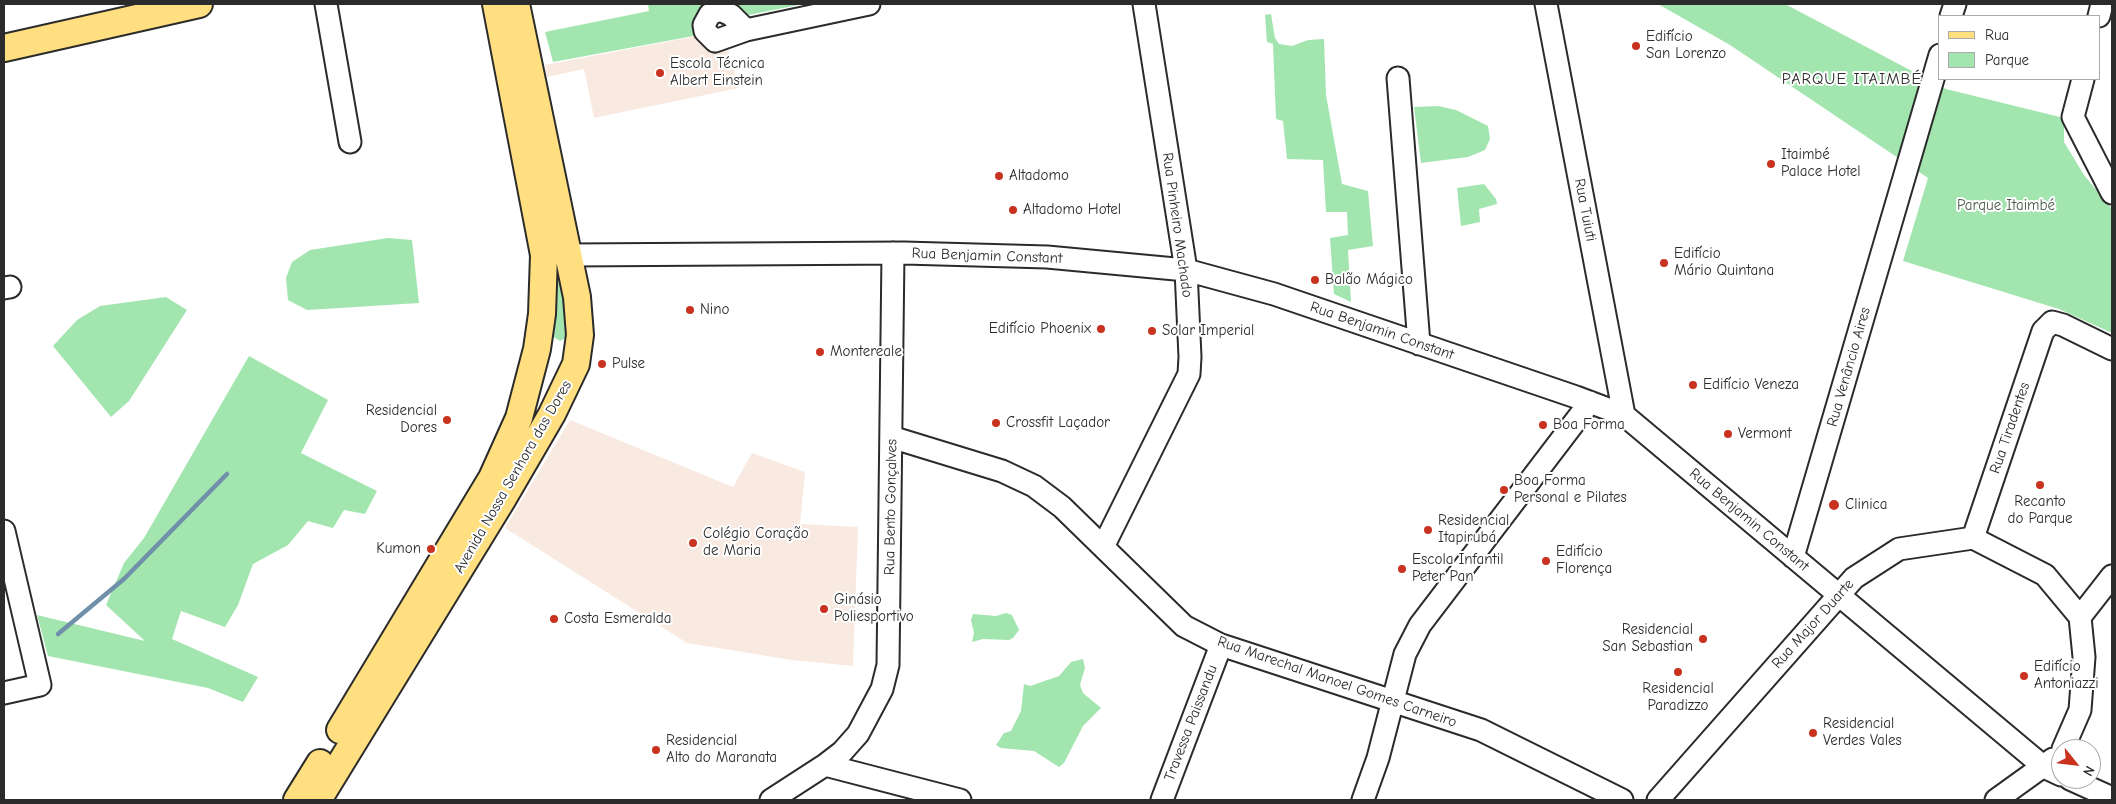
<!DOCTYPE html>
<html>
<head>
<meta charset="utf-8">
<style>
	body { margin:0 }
	#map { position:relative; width:2116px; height:804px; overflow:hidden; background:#fff; font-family:"Comic Neue",sans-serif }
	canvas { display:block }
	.frame { position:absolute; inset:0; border:5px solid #2b2b2b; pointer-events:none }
	.legend { position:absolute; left:1938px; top:15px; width:162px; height:65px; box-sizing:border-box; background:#fff; border:1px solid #aaa; margin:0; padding:6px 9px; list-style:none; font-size:15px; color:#2b2b2b }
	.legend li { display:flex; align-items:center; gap:10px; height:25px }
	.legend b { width:25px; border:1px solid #aaa }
	.north { position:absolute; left:2051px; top:739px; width:50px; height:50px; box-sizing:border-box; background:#fff; border:1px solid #aaa; border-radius:50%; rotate:119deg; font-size:14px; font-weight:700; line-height:20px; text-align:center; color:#2b2b2b }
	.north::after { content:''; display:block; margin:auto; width:18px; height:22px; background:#c8321e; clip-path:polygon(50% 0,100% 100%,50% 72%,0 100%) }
</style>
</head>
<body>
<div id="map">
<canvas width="2116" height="804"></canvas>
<div class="frame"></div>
<ul class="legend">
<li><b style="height:6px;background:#ffdf80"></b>Rua</li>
<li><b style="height:14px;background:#a3e5af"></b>Parque</li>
</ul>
<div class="north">N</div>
</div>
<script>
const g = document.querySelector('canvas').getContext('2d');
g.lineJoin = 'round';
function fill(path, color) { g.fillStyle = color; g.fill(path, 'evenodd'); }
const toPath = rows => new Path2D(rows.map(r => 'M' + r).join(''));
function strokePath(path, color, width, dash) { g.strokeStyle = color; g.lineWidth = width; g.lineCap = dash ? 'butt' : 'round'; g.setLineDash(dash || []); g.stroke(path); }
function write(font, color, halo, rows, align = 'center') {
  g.font = font + ' "Comic Neue",sans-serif'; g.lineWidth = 4; g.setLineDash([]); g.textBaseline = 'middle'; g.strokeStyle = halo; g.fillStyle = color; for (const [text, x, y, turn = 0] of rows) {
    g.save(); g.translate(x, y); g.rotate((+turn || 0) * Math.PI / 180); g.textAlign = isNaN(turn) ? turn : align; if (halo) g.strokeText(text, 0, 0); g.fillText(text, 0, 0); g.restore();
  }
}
const built = toPath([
	[723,31,739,88,594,118,584,69,547,77,545,65],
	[570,420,733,487,752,453,805,472,800,524,858,527,853,666,792,660,687,643,505,528]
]);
const green = toPath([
	[648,4,803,4,714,22,715,32,553,62,545,32,649,11],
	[1658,4,1785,4,1946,89,2064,118,2064,142,2084,175,2112,209,2112,333,2059,309,1903,261,1928,178,1730,45],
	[1271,14,1275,38,1279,44,1292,46,1308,40,1324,39,1326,95,1342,184,1368,191,1373,246,1348,250,1351,302,1334,294,1330,238,1348,235,1347,212,1326,212,1323,160,1287,159,1283,121,1276,119,1273,44,1267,42,1265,15],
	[1438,106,1456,110,1488,126,1490,139,1485,150,1468,157,1421,163,1414,107],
	[1484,184,1496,199,1497,204,1479,209,1480,222,1461,226,1457,188],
	[388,238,412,240,419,303,307,310,288,300,286,278,292,262,310,250],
	[564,281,568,330,566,338,560,341,552,336,555,282],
	[166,297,187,310,129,401,111,417,53,346,77,320,100,306],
	[249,356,328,400,301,453,377,491,365,514,344,510,333,528,308,521,288,545,253,564,238,605,225,627,181,611,172,639,258,677,243,702,208,688,48,656,37,615,145,641,106,605,124,563,144,538],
	[1006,613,1012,615,1019,630,1013,638,1009,640,983,639,972,642,974,633,971,620,973,614,996,616],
	[1083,659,1085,668,1080,685,1083,693,1101,708,1083,726,1064,763,1059,767,1034,751,1001,748,996,745,1004,733,1011,731,1021,711,1024,684,1030,686,1059,676,1071,662]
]);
const stream = toPath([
	[58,634,124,579,227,474]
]);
const minor = toPath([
	[326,4,350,142],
	[1546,4,1624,415],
	[1951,16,1955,4],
	[2099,16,2102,4],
	[746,30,731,15,720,10,710,14,704,25,705,31,715,41,746,30,869,4],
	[1398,78,1419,344],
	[2083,79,2073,117,2112,193],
	[569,255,904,253,1047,257,1186,270,1274,294,1576,397,1624,415,2044,767,2061,775],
	[4,288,10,287],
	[891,437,1002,471,1034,486,1062,507,1184,626,1221,645,1481,730,1622,800],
	[4,531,40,685,4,693],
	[1973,538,2043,331,2052,322,2063,325,2112,349],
	[1103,547,1189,374,1190,357,1186,270,1144,4],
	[1793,557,1940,55],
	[2063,749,2080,710,2084,657,2080,617,2112,576],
	[825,765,960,800],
	[2070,779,2112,798],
	[771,800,825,765,842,752,858,734,882,689,888,665,893,253],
	[1162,800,1221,645],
	[1363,800,1378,758,1405,654,1420,625,1590,402],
	[1658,800,1854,578,1899,549,1973,538,2045,575,2080,617],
	[1996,800,2053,759]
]);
const major = toPath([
	[4,48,199,4],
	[340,730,492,478,519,418,537,349,542,314,544,255,496,4],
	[297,800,320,763],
	[318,800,502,500,552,414,576,364,580,335,577,297,516,4]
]);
const markers = [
	[1636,46,5,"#c8321e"],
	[660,73,5,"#c8321e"],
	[1771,164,5,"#c8321e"],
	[999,176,5,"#c8321e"],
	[1013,210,5,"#c8321e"],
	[1664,263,5,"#c8321e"],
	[1315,280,5,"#c8321e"],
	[690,310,5,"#c8321e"],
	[1101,329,5,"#c8321e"],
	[1152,331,5,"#c8321e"],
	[820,352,5,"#c8321e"],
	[602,364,5,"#c8321e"],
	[1693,385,5,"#c8321e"],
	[447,420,5,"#c8321e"],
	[996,423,5,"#c8321e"],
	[1543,425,5,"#c8321e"],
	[1728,434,5,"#c8321e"],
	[2040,485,5,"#c8321e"],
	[1504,490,5,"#c8321e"],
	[1834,505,6,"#c8321e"],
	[1428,530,5,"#c8321e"],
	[693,543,5,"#c8321e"],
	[431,549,5,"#c8321e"],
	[1546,561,5,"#c8321e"],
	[1402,569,5,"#c8321e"],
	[824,609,5,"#c8321e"],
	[554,619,5,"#c8321e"],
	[1703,639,5,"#c8321e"],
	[1678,672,5,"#c8321e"],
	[2024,676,5,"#c8321e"],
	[1813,733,5,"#c8321e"],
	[656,750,5,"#c8321e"]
];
const poiNames = [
	["Edifício",1646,37],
	["San Lorenzo",1646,54],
	["Escola Técnica",670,64],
	["Albert Einstein",670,81],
	["Itaimbé",1781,155],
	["Palace Hotel",1781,172],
	["Altadomo",1009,176],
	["Altadomo Hotel",1023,210],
	["Edifício",1674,254],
	["Mário Quintana",1674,271],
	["Balão Mágico",1325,280],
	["Nino",700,310],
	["Edifício Phoenix",1091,329,"right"],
	["Solar Imperial",1162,331],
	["Montereale",830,352],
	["Pulse",612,364],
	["Edifício Veneza",1703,385],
	["Residencial",437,411,"right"],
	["Dores",437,428,"right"],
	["Crossfit Laçador",1006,423],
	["Boa Forma",1553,425],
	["Vermont",1738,434],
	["Boa Forma",1514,481],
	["Personal e Pilates",1514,498],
	["Recanto",2040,502,"center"],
	["do Parque",2040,519,"center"],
	["Clinica",1845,505],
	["Residencial",1438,521],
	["Itapirubá",1438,538],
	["Colégio Coração",703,534],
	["de Maria",703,551],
	["Kumon",421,549,"right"],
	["Edifício",1556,552],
	["Florença",1556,569],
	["Escola Infantil",1412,560],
	["Peter Pan",1412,577],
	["Ginásio",834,600],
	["Poliesportivo",834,617],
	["Costa Esmeralda",564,619],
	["Residencial",1693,630,"right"],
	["San Sebastian",1693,647,"right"],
	["Edifício",2034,667],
	["Antoniazzi",2034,684],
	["Residencial",1678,689,"center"],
	["Paradizzo",1678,706,"center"],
	["Residencial",1823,724],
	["Verdes Vales",1823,741],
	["Residencial",666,741],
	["Alto do Maranata",666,758]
];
const parkNames = [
	["Parque Itaimbé",2006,206]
];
const streetNames = [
	["Rua Tuiuti",1585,210,79],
	["Rua Pinheiro Machado",1177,225,82],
	["Rua Benjamin Constant",987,256,2],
	["Rua Benjamin Constant",1382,331,19],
	["Rua Venâncio Aires",1849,367,-74],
	["Rua Tiradentes",2010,428,-71],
	["Avenida Nossa Senhora das Dores",513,477,-60],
	["Rua Bento Gonçalves",891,507,-89],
	["Rua Benjamin Constant",1749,520,40],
	["Rua Major Duarte",1813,624,-48],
	["Rua Marechal Manoel Gomes Carneiro",1337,682,19],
	["Travessa Paissandu",1191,723,-69]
];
const neighbourhoodNames = [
	["PARQUE ITAIMBÉ",1852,79]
];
fill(built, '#f9eae1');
fill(green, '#a3e5af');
strokePath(stream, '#7090a9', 4.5);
strokePath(minor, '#2b2b2b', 25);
strokePath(major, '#2b2b2b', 30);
strokePath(minor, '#fff', 21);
strokePath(major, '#ffdf80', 26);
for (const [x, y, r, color] of markers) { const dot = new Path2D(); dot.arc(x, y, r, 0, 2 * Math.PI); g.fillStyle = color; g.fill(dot); strokePath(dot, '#fff', 2); }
write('15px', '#2b2b2b', '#fff', poiNames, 'left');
write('15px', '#495a4c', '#fff', parkNames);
write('15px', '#2b2b2b', '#fff', streetNames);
g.letterSpacing = '1px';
write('16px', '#2b2b2b', '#fff', neighbourhoodNames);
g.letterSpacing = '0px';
</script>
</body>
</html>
